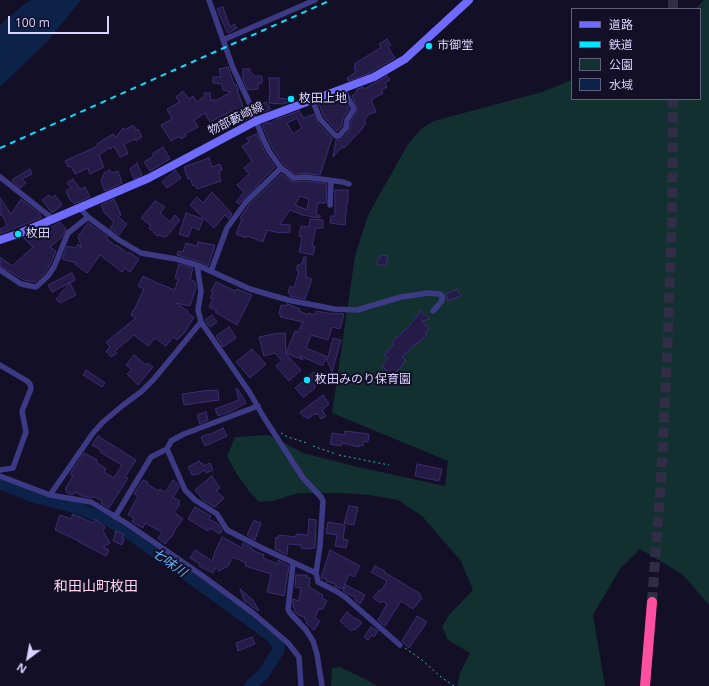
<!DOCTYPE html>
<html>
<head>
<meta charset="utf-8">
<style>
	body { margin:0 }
	#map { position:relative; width:709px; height:686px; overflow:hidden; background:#130f26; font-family:"Open Sans","Noto Sans JP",sans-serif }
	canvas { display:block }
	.legend { position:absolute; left:571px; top:8px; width:130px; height:92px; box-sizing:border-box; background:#130f26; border:1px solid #625e7d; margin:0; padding:5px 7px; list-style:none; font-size:12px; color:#d9d4ff }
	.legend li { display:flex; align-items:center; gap:8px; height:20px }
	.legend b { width:20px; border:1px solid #625e7d }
	.north { position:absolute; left:8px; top:638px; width:40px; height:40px; -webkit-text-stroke:3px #130f26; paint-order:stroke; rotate:212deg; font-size:11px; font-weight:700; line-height:16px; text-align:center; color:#d9d4ff }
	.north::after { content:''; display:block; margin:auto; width:14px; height:18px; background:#d9d4ff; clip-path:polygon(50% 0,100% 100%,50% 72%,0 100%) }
	.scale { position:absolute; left:8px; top:16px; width:101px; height:18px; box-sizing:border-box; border:2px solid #d9d4ff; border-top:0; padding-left:5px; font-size:12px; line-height:14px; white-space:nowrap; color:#d9d4ff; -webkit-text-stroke:3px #130f26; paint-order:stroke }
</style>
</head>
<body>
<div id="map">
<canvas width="709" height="686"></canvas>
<ul class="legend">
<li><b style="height:5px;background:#6f6bff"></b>道路</li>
<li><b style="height:5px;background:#00e5ff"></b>鉄道</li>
<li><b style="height:11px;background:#12302f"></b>公園</li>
<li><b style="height:11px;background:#0c2248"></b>水域</li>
</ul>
<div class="north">N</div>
<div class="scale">100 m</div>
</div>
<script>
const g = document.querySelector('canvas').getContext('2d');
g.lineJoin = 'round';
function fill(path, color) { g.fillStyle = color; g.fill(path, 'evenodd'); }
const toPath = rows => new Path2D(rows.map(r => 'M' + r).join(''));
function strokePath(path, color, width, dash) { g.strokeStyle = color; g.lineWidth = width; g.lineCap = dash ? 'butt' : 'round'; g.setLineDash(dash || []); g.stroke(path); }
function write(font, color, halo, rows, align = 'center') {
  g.font = font + ' "Open Sans","Noto Sans JP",sans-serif'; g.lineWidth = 4; g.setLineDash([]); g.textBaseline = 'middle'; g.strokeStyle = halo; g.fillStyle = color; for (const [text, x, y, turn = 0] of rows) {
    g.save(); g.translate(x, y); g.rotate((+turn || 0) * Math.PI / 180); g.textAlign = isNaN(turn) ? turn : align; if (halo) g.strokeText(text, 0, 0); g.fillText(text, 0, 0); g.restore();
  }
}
const green = toPath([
	[704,0,709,0,709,605,682,574,640,549,620,569,593,615,605,686,457,686,460,673,470,653,448,640,442,627,449,615,473,590,461,561,422,516,398,500,370,495,339,493,299,493,272,501,259,502,248,490,238,476,227,456,235,437,269,435,303,453,358,467,445,486,448,461,332,413,355,256,368,215,408,144,422,128,434,121,542,92,572,80,572,99,700,99,700,9,695,9],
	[340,667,365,679,377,686,331,686,332,668]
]);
const water = toPath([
	[32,0,81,0,47,42,4,83,0,86,0,25,23,5]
]);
const river = toPath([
	[0,483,31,496,78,508,110,521,130,534,271,636,278,644,279,647,278,651,264,673,250,686]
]);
const building = toPath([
	[223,7,230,27,234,24,237,28,229,33,227,32,217,9,223,7],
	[387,39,391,45,388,47,395,58,368,74,348,81,347,78,356,72,354,67,356,66,354,64,377,50,381,47,379,44,387,39],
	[228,67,234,84,236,84,238,89,237,89,244,110,248,109,251,117,239,123,232,111,210,122,205,113,194,120,198,127,185,134,186,136,181,139,180,136,171,141,161,125,172,119,167,109,180,102,176,97,183,91,189,99,193,96,197,102,204,96,204,93,210,93,211,101,214,99,215,101,231,92,223,90,222,84,213,83,213,77,221,77,219,69,228,67],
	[243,69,250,69,250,72,255,76,262,76,262,83,258,84,258,89,248,90,243,80,243,69],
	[387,76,390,80,385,83,387,87,381,90,383,93,371,100,376,112,369,114,364,120,366,122,362,129,344,148,342,147,333,157,336,140,341,140,349,131,351,121,358,110,352,96,357,92,356,90,363,87,364,89,387,76],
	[269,78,279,78,279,98,296,100,283,104,269,103,270,90,269,78],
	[341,95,349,109,343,118,342,126,337,131,324,117,319,104,341,95],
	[260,101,262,104,266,102,271,109,259,114,254,102,260,101],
	[299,111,304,118,314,114,317,122,332,138,320,175,305,173,295,174,284,165,273,149,262,125,268,122,269,124,277,119,299,111],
	[297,118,302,128,293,134,287,123,297,118],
	[132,126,134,126,136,130,138,129,142,137,136,141,135,139,124,144,128,154,120,157,114,146,110,149,109,148,99,155,104,167,90,174,88,168,75,174,71,166,68,167,65,161,98,146,97,144,113,134,116,137,123,128,124,130,132,126],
	[257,134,265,153,275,167,239,204,236,202,244,192,237,185,249,174,244,168,252,161,242,146,249,142,247,138,257,134],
	[163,147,170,159,150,171,144,162,154,156,152,154,163,147],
	[209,158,212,167,220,164,222,170,219,171,220,174,219,175,221,181,197,189,195,185,193,186,190,178,188,179,184,167,209,158],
	[137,163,142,175,134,179,130,169,137,163],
	[30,169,32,174,22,179,26,183,20,188,13,182,13,179,30,169],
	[110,170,111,173,118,171,122,183,105,191,101,181,104,173,110,170],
	[175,170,181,178,167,188,162,182,175,170],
	[281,174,294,182,305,181,327,184,326,203,318,203,316,214,320,216,320,218,302,215,290,210,280,224,290,225,290,232,280,233,267,230,263,242,247,236,246,238,236,234,242,219,240,218,249,205,281,174],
	[300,196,309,199,307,210,295,205,300,196],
	[73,179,80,189,85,187,90,197,74,204,71,200,70,200,66,191,71,188,67,183,73,179],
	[335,190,348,190,348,202,347,202,345,225,330,223,331,216,335,216,335,190],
	[212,192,232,214,229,219,225,215,214,228,190,205,197,197,203,203,212,192],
	[49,195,51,198,55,195,62,205,52,213,42,200,49,195],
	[0,198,11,214,21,199,40,214,41,218,0,234,0,229,7,226,2,214,0,216,0,198],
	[114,199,121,215,118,217,127,224,119,235,110,228,114,222,104,212,101,205,114,199],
	[155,201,165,207,160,213,170,222,175,215,180,220,166,237,156,235,149,228,151,226,141,218,155,201],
	[186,213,203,219,199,230,192,227,188,237,179,234,186,213],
	[310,219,323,220,323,228,316,228,312,246,315,246,313,255,299,252,302,237,299,236,301,226,309,227,310,219],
	[60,222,66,229,62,237,50,247,56,251,50,265,45,273,35,282,24,280,0,266,0,257,12,266,33,247,24,238,49,227,50,228,60,222],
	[88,223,108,237,107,239,116,246,117,245,128,254,129,252,139,259,130,272,125,268,122,272,100,255,87,273,75,264,77,263,62,259,67,246,75,248,78,244,82,249,78,236,88,223],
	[198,242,215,245,208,266,198,261,177,255,178,251,183,252,186,243,197,246,198,242],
	[381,255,388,256,386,266,377,264,378,258,380,258,381,255],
	[304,257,306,257,306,277,312,279,305,299,290,296,291,294,288,293,290,286,294,288,299,271,297,271,297,265,300,265,300,264,302,264,304,257],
	[179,264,193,268,190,279,195,282,196,288,190,306,176,303,188,311,188,314,194,317,185,332,177,340,173,337,166,346,155,338,148,346,134,335,115,351,117,353,111,357,106,351,110,347,106,342,136,318,131,315,133,310,134,310,144,289,138,286,143,276,155,282,175,290,178,279,175,278,179,264],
	[72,273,75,280,52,292,48,285,72,273],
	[216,282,235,291,237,289,252,295,237,325,215,312,217,311,209,307,213,299,210,298,213,292,211,291,216,282],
	[70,283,76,295,60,303,56,299,70,283],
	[457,289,461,296,448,301,446,294,457,289],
	[287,304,300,309,299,311,308,315,309,313,315,315,316,311,333,314,333,313,344,314,340,329,332,327,328,340,311,335,306,348,328,357,333,338,341,340,332,372,326,358,323,365,321,365,300,356,303,360,286,353,295,331,298,332,303,322,280,317,281,315,279,314,281,305,286,306,287,304],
	[421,311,430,319,422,321,429,329,425,332,427,334,417,344,416,343,402,357,406,361,392,376,382,366,388,358,384,355,394,344,392,342,396,337,397,338,408,327,421,311],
	[212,315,217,322,210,327,205,320,212,315],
	[229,327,236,338,223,347,216,336,229,327],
	[285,333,286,354,301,370,289,381,276,366,282,361,275,353,264,356,259,337,273,334,285,333],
	[252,349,266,364,250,378,236,362,252,349],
	[134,355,146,365,148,363,153,367,138,385,127,374,132,370,126,365,134,355],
	[86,370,105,383,102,387,83,375,86,370],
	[314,372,321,381,314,387,315,388,304,397,303,397,295,388,314,372],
	[236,389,238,389,246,403,232,411,218,416,215,409,239,400,236,389],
	[210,390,210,391,218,390,219,400,184,405,182,394,210,390],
	[323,395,329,404,322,410,326,416,321,419,317,413,316,415,315,413,308,419,306,416,304,417,300,412,323,395],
	[206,412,208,420,200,424,197,415,206,412],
	[223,428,227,436,205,446,201,437,208,434,209,435,223,428],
	[345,431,369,434,368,442,364,441,363,446,359,445,359,447,342,443,341,446,330,444,332,433,345,435,345,431],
	[98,436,136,460,125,477,128,478,109,508,101,503,102,501,93,496,92,498,83,496,75,492,73,495,70,494,66,492,67,490,65,489,73,476,70,474,84,453,97,460,96,462,106,469,104,472,114,478,122,465,100,452,101,450,92,445,98,436],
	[199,461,201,464,202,463,204,466,210,463,213,470,206,473,205,470,196,475,195,474,192,475,188,467,199,461],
	[417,464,442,469,439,481,415,476,417,464],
	[212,476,220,488,216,491,224,498,215,507,204,501,195,490,212,476],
	[143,480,148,482,147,484,159,491,160,489,165,492,173,480,177,483,179,488,173,497,180,501,178,503,180,504,174,512,183,519,175,530,171,538,170,538,165,544,158,538,162,532,145,523,143,528,132,522,134,518,128,515,138,496,134,494,143,480],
	[349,506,358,507,354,525,344,523,349,506],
	[195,507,211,516,209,519,218,524,222,530,220,534,210,528,208,531,188,519,195,507],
	[73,514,93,523,95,519,105,527,103,531,110,543,103,547,109,550,106,556,79,542,79,541,55,530,60,515,71,519,73,514],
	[309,519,316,520,315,548,312,548,312,549,301,548,301,545,288,544,287,555,275,549,276,537,278,538,279,535,296,537,296,534,308,535,309,519],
	[254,520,261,523,255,540,247,535,254,520],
	[328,522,345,525,343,539,348,540,346,548,335,546,337,535,326,533,328,522],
	[116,531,124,534,122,538,124,539,122,545,113,541,116,531],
	[222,537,242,548,243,543,252,548,252,550,264,555,263,558,278,564,278,560,289,566,284,596,267,592,271,574,245,566,246,563,233,557,228,566,219,571,216,567,213,573,199,566,200,564,190,558,195,550,212,561,215,552,222,537],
	[330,550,360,566,354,577,349,574,343,589,335,586,335,584,326,581,327,579,321,578,330,550],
	[375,566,385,571,384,572,419,593,421,595,420,597,422,598,413,609,401,601,385,626,378,620,387,604,383,601,381,603,373,598,379,590,381,591,387,581,371,572,375,566],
	[296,575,307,575,307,577,310,578,309,587,323,595,322,598,327,601,322,610,319,608,315,618,320,621,314,630,306,623,307,621,304,619,305,617,298,615,294,611,295,608,293,607,293,599,299,601,301,588,295,587,296,575],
	[346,585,365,595,360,604,355,600,356,598,343,591,346,585],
	[240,589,253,600,259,611,251,606,248,602,245,602,240,589],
	[347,612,355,619,356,618,362,623,355,630,354,629,351,631,340,621,347,612],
	[417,616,427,622,409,648,402,641,417,616],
	[371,627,378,631,374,637,372,635,368,640,364,637,371,627],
	[252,637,255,644,238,651,236,643,252,637]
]);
const highwayTunnel = toPath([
	[673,9,673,0],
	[652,602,661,480,667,358,672,221,673,99]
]);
const path = toPath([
	[281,433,288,437,307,443],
	[313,446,336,454],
	[339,455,389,465],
	[405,648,422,660,441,677,454,686]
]);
const street = toPath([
	[209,0,233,68,256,117,256,121,262,136,269,151,281,168,294,178,305,177,343,182,349,184],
	[223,40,315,0],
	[312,99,320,119,333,133,336,136,339,136,346,128,347,120,354,109,343,89],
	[0,177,53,219],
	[330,205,331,181],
	[80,208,88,217,119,240,141,253,176,259,197,265,250,289,288,300,334,309,357,310,401,297,428,293,440,294,442,296,442,301,433,311],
	[197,265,201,291,198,310,201,322,250,393,263,416,303,478,321,497,323,501,320,546,316,573],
	[0,270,21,284,36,287,48,276,54,267,68,233,88,217],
	[211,271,227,228,246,202,281,168],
	[0,365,27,381,30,384,31,389,22,411,26,432,13,468,0,470],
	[167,449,185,490,195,500,217,514,227,530,262,548,316,573,318,582,336,591,345,597,400,645],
	[0,476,50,495,91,502,126,523,200,574,253,613,288,643,299,657,301,686],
	[50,495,93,433,103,422,122,406,142,391,154,379,201,322],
	[115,517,151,457,167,449,171,441,184,434,258,406],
	[293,564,288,609,290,613,306,630,313,641,317,654,322,686]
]);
const secondary = toPath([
	[0,240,18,234,149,178,256,121,374,77,405,59,469,0]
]);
const highway = toPath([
	[645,686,652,602]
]);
const rail = toPath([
	[0,148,331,0]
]);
const markers = [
	[429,46,4,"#00e5ff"],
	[291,99,4,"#00e5ff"],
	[18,234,4,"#00e5ff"],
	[307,380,4,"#00e5ff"]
];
const poiNames = [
	["市御堂",437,46],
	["枚田上地",299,99],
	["枚田",26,234],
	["枚田みのり保育園",315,380]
];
const streetNames = [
	["物部藪崎線",236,119,-26]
];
const waterNames = [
	["七味川",169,563,35]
];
const quarterNames = [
	["和田山町枚田",96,587]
];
fill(green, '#12302f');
fill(water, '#0c2248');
strokePath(river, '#0c2248', 12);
fill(building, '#241b47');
strokePath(building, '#3b2d73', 1);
strokePath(highwayTunnel, '#312d47', 10, [10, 5]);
strokePath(path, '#2fb8b0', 1, [2, 3]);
strokePath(street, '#3d3a85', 5.5);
strokePath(secondary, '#6f6bff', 8);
strokePath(highway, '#ff4fa3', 10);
strokePath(rail, '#00e5ff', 2, [6, 5]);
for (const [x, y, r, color] of markers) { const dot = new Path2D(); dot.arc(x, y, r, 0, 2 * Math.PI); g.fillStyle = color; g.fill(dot); strokePath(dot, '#130f26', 1.5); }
write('12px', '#d9d4ff', '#130f26', poiNames, 'left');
write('12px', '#d9d4ff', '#130f26', streetNames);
write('italic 13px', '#62b6ff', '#130f26', waterNames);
write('14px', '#ffd6f0', '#130f26', quarterNames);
</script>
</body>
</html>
